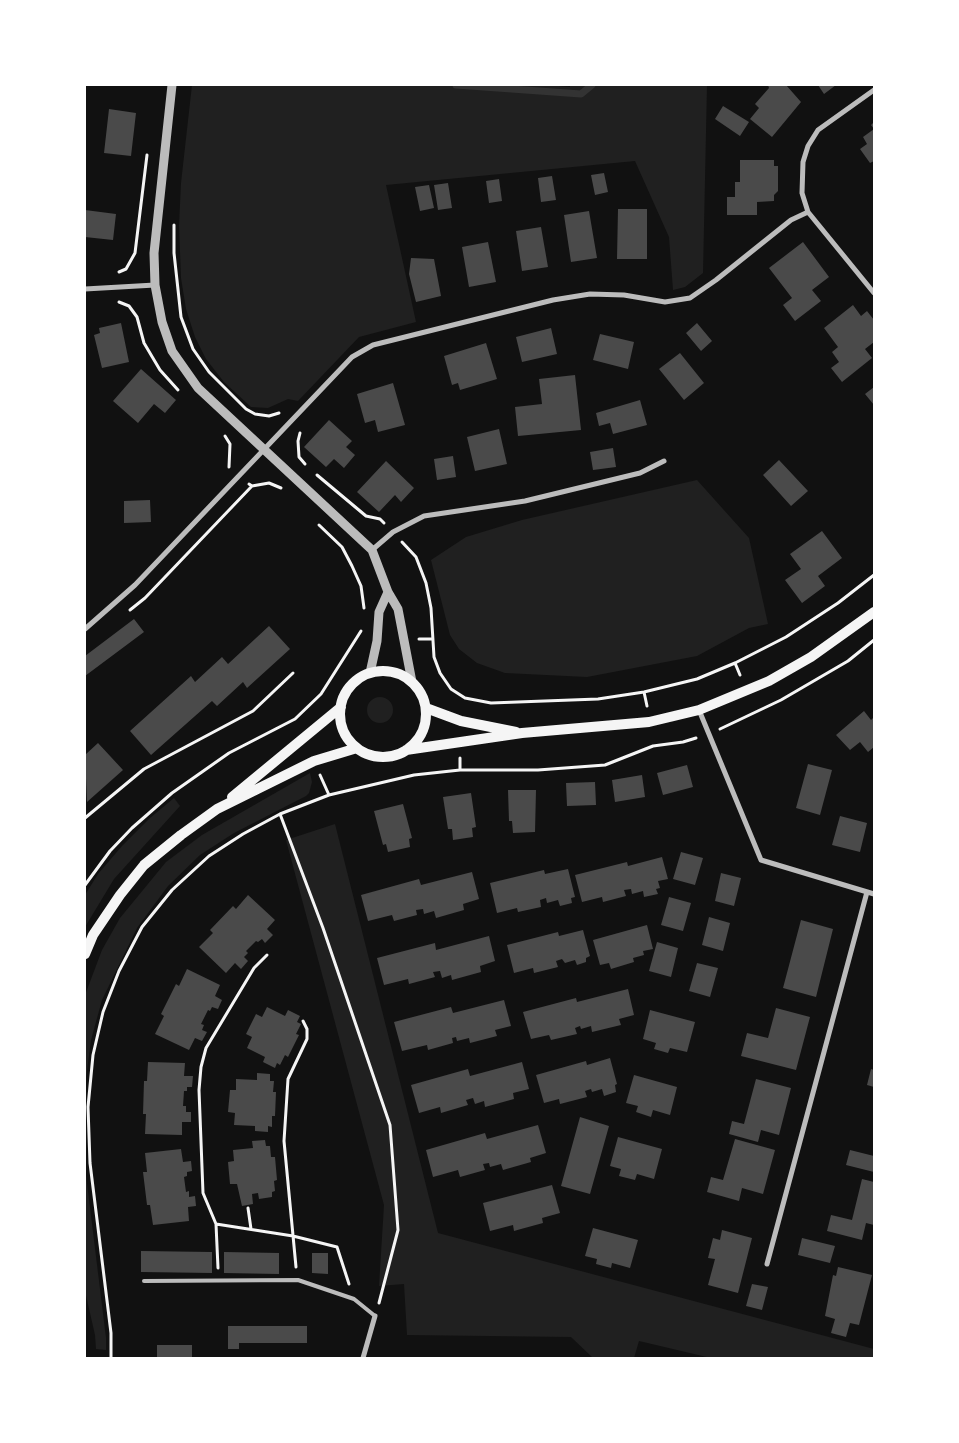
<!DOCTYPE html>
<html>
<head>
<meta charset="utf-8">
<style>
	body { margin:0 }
	#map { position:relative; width:959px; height:1443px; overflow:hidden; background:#111; font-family:Rubik,sans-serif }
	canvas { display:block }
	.frame { position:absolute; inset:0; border:86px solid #fff; pointer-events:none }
</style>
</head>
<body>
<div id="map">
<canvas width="959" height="1443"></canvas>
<div class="frame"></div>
</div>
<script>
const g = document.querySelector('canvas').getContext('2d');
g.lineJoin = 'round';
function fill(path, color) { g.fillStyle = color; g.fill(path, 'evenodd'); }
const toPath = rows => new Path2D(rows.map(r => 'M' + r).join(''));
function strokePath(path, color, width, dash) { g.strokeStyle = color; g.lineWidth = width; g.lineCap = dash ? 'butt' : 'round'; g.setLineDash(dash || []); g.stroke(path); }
const green = toPath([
	[192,85,547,85,570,87,570,85,707,85,703,273,685,287,673,290,669,237,635,161,386,185,416,322,359,337,298,401,288,399,268,408,251,407,224,382,206,359,195,337,186,309,181,278,179,226,181,183],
	[697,480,749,538,768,624,749,628,697,656,587,677,505,673,477,663,459,649,450,635,431,560,466,537,522,520],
	'367 710a13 13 0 1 1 26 0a13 13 0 1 1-26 0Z',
	[310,773,312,782,309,793,306,796,234,833,200,855,168,886,137,928,102,1000,91,1040,85,1086,85,995,102,950,120,918,166,862,202,835],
	[174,798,180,806,114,879,85,927,85,895,98,874,122,846,150,818],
	[335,824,438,1233,874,1349,874,1358,711,1358,639,1341,634,1358,593,1358,571,1337,407,1335,404,1284,379,1286,384,1205,286,840],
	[85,1167,106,1338,106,1350,96,1349,95,1335,85,1291]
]);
const stream = toPath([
	[456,85,581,94,592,85]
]);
const building = toPath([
	[768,85,786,85,801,102,772,137,750,119,759,108,755,104,769,88],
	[818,85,836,85,824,94],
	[723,106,749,122,740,136,715,119],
	[109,109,136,113,131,156,104,153],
	[874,122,874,161,870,163,860,149,867,144,863,137,874,129,871,125],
	[740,160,774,160,774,166,778,166,778,191,774,195,774,201,757,202,757,215,727,215,727,197,735,197,735,182,740,182],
	[604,173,608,192,595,195,591,175],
	[552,176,556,200,541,202,538,178],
	[499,179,502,201,489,203,486,181],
	[448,183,452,208,438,210,434,185],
	[429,185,434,208,420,211,415,187],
	[618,209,647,209,647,259,617,259],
	[85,210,116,214,113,240,85,237],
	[589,211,597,258,571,262,564,215],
	[541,227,548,267,522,271,516,231],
	[488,242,496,282,469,287,462,247],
	[803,242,829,277,812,290,821,301,795,321,783,305,792,298,769,268],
	[411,258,434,259,441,296,416,302,409,274],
	[853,305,861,316,867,311,874,320,874,342,865,349,872,358,842,382,831,368,839,362,832,352,838,347,824,328],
	[121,323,129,362,102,368,94,335,100,333,99,328],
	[697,323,712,341,701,351,686,333],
	[551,328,557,354,522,362,516,337],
	[600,334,634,342,628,369,593,360],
	[486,343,497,379,460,390,458,383,452,385,444,356],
	[680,353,704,383,684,400,659,369],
	[141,369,176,400,165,413,154,404,138,423,113,401],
	[575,375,581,430,518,436,515,407,542,404,539,379],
	[393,383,405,425,378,432,375,420,365,423,357,394],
	[874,387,874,405,865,394],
	[640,400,647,425,613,434,610,423,599,426,596,413],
	[329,420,352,441,346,447,355,455,344,468,334,459,326,467,304,447],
	[499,429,507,464,475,471,467,437],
	[613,448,616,467,593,470,590,452],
	[453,456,456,477,437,480,434,459],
	[779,460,808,491,791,506,763,475],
	[386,461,414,488,401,502,395,495,379,512,357,492],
	[150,500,151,522,124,523,124,501],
	[822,531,842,558,818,576,825,586,802,603,785,580,801,569,790,554],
	[134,619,144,632,85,676,85,656],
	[269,626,290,649,247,688,243,682,217,706,212,701,151,755,130,731,191,676,195,682,222,657,228,664],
	[864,711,871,720,874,717,874,747,868,752,860,742,850,750,836,735],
	[98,743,123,770,87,802,85,755],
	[808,764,832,770,820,815,796,808],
	[687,765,693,787,663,795,657,773],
	[642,775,645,797,615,802,612,780],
	[595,782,596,805,567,806,566,783],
	[508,790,536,790,535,832,513,833,512,821,509,821],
	[471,793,476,827,472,828,473,837,453,840,452,829,448,829,443,797],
	[403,804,412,838,409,839,410,847,388,852,386,844,383,845,374,811],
	[840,816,867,823,860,852,832,845],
	[681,852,703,858,695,885,673,879],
	[662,857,668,879,658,881,660,888,656,889,658,894,644,897,643,891,632,894,631,889,624,890,626,896,603,902,602,897,582,902,575,875,627,862,628,866],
	[568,869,575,897,571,898,572,903,560,906,558,900,547,903,546,898,540,900,541,907,518,912,517,908,497,913,490,883,544,870,545,874],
	[472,872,479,899,463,904,464,910,436,918,434,911,424,914,423,909,416,910,417,915,394,921,392,915,368,921,361,895,419,879,421,885],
	[721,873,741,878,734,906,715,901],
	[248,895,275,920,267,929,273,935,265,943,262,939,258,942,256,941,246,951,248,953,244,957,248,961,241,969,235,963,226,973,199,947,213,933,210,930,233,906,236,909],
	[669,897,691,903,683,931,661,925],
	[709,917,730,923,723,951,702,945],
	[801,920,833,929,816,997,783,988],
	[647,925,653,949,643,951,644,955,633,958,634,962,611,969,609,963,600,965,593,940],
	[583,930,590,956,586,958,586,962,577,965,575,960,565,963,562,959,556,961,558,967,534,973,533,968,514,973,507,945,558,932,559,936],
	[489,936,495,961,480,966,481,972,452,980,451,975,442,978,440,971,433,972,435,977,409,984,408,979,384,985,377,958,435,943,436,950],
	[657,942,678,948,671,977,649,971],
	[697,963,718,968,710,997,689,991],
	[187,969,220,985,215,996,222,1000,218,1009,212,1007,210,1011,208,1010,201,1024,204,1025,202,1030,207,1032,202,1041,195,1038,189,1050,155,1034,164,1016,161,1014,176,984,179,986],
	[628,989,634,1015,619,1019,621,1025,592,1032,591,1026,581,1029,580,1026,575,1028,577,1034,551,1040,549,1035,531,1039,523,1012,576,998,577,1002],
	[504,1000,511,1026,495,1030,497,1036,470,1043,469,1038,457,1041,456,1037,452,1038,453,1043,428,1050,427,1045,402,1051,394,1022,451,1007,453,1013],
	[267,1007,285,1016,288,1010,300,1016,297,1022,301,1024,296,1034,299,1035,288,1057,285,1055,280,1065,277,1063,275,1068,263,1062,265,1057,247,1048,252,1037,246,1034,256,1014,262,1017],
	[776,1008,810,1017,796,1070,741,1056,747,1033,768,1038],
	[650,1010,695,1022,687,1052,670,1048,668,1053,654,1049,656,1043,643,1039],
	[610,1058,617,1084,615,1085,616,1092,604,1096,602,1089,592,1092,591,1089,585,1091,587,1097,560,1104,559,1099,544,1103,536,1075,586,1061,587,1065],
	[148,1062,185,1063,184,1076,193,1076,192,1087,187,1087,187,1091,184,1091,183,1106,186,1106,186,1112,191,1112,191,1122,182,1122,182,1135,145,1134,146,1114,143,1114,144,1081,147,1081],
	[522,1062,529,1089,513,1093,514,1099,485,1107,484,1101,475,1104,473,1098,466,1100,468,1105,441,1113,440,1107,419,1113,411,1085,468,1069,470,1076],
	[871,1069,874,1070,874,1087,867,1085],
	[257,1073,270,1074,270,1081,274,1081,273,1092,276,1092,275,1116,272,1116,272,1127,268,1126,268,1132,255,1131,255,1126,234,1125,235,1113,228,1112,230,1090,236,1090,236,1079,257,1080],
	[634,1075,677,1087,670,1115,653,1110,651,1117,636,1112,638,1106,626,1103],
	[756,1079,791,1088,779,1135,761,1130,758,1142,729,1134,732,1121,744,1124],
	[580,1117,609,1126,590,1194,561,1186],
	[538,1125,546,1153,530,1158,531,1162,503,1170,501,1164,490,1167,489,1163,483,1164,485,1170,460,1177,458,1170,433,1177,426,1150,485,1133,487,1139],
	[618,1137,662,1149,654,1179,637,1174,635,1180,619,1176,621,1169,610,1166],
	[735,1139,775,1150,763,1194,742,1188,739,1201,707,1192,711,1177,723,1180],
	[265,1140,266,1146,270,1146,271,1157,275,1157,277,1180,274,1181,275,1191,272,1192,272,1197,259,1199,258,1193,252,1194,253,1204,242,1206,237,1184,230,1184,228,1162,234,1161,233,1150,253,1148,252,1141],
	[181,1149,183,1162,191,1161,192,1171,187,1172,187,1176,184,1177,186,1192,189,1191,189,1197,195,1196,196,1206,188,1207,189,1221,153,1225,150,1205,147,1205,143,1172,147,1172,145,1153],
	[850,1150,874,1156,874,1172,846,1165],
	[862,1179,874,1182,874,1225,866,1223,862,1240,827,1231,831,1215,852,1220],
	[552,1185,560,1213,542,1218,543,1223,521,1229,514,1231,513,1225,490,1231,483,1203],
	[593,1228,638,1240,630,1268,612,1263,611,1268,596,1264,597,1259,585,1256],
	[722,1230,752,1238,738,1293,708,1285,715,1259,708,1258,713,1238,720,1240],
	[802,1238,835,1246,830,1263,798,1255],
	[141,1251,212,1252,212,1273,141,1272],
	[224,1252,279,1253,279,1274,224,1273],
	[312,1253,328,1253,328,1274,312,1273],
	[838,1267,872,1275,859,1325,850,1323,846,1337,831,1333,835,1319,825,1316,833,1275,836,1276],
	[752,1284,768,1287,762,1310,746,1306],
	[228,1326,307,1326,307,1343,239,1343,239,1349,228,1349],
	[157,1345,192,1345,192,1358,157,1358]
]);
const path = toPath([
	[174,225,174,253,181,317,193,349,209,372,246,409,255,414,269,416,279,413],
	[119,272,126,269,135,253,147,155],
	[119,302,129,306,137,317,144,343,160,370,178,390],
	[300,433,298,441,299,457,305,464],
	[225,436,230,444,229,467],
	[317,475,366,516,380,519,384,523],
	[249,484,252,486,269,483,281,488],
	[319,525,342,547,352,566,361,586,364,608],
	[402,542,416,557,426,583,431,608,434,657,440,673,451,689,465,698,491,703,598,699,644,692,697,679,735,663,786,637,838,603,874,575],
	[130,610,145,598,252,486],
	[419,639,433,639],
	[735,663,740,675],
	[644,692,647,706],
	[720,729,781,700,848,661,874,640],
	[460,758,460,770],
	[320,775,329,795],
	[280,814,323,928,390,1125,398,1230,379,1303],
	[85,818,144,769,253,711,293,673],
	[85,885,110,851,132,828,172,793,229,753,295,719,321,694,361,631],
	[248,1208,251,1229],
	[216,1224,293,1236,337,1247,349,1284],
	[296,1267,284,1141,288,1079,307,1039,307,1029,303,1021],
	[218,1268,216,1224,203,1193,199,1090,201,1067,206,1048,254,968,267,955],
	[111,1358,111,1333,90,1163,88,1107,93,1055,103,1012,119,971,142,927,172,890,209,856,243,834,280,814,329,795,414,775,460,770,538,770,605,765,653,746,683,742,696,738]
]);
const service = toPath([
	[144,1281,298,1280,354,1299,375,1316]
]);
const minor = toPath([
	[874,90,818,130,808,146,803,162,802,193,808,212,874,293],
	[85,289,155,285],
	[372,550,393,532,424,516,525,501,640,473,664,461],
	[85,629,135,585,352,357,373,345,553,300,590,294,624,295,665,302,690,298,716,280,791,220,808,212],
	[699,710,761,860,874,894],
	[767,1264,867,892],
	[363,1358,375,1316]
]);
const tertiary = toPath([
	[172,85,154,253,155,285,162,322,172,351,198,388,372,550,388,592,398,609,412,682],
	[370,673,377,641,379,612,388,592]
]);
const secondary = toPath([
	'340 714a43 43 0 1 1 86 0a43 43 0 1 1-86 0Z',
	[426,708,461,721,516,732],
	[406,750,522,733,649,722,699,710,769,681,811,657,874,612],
	[232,797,341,707],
	[85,954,93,935,120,895,144,865,181,835,217,809,314,761,357,748]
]);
fill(green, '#202020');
strokePath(stream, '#333', 7);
fill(building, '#4a4a4a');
strokePath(path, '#f5f5f5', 3);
strokePath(service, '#bcbcbc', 4);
strokePath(minor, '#bcbcbc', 5);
strokePath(tertiary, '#bcbcbc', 9);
strokePath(secondary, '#f5f5f5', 10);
</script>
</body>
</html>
